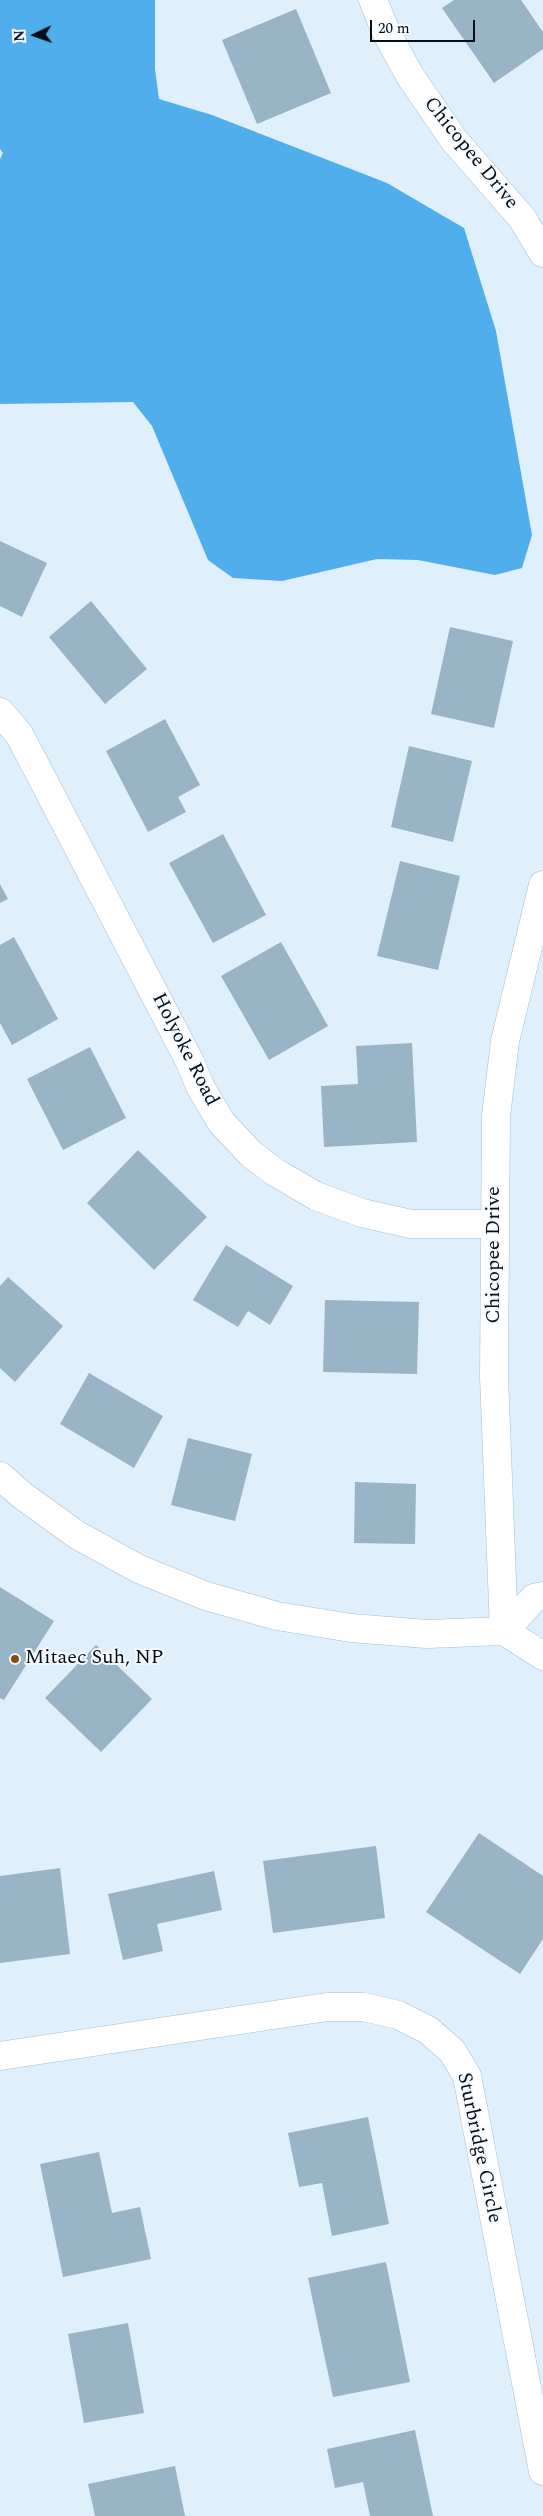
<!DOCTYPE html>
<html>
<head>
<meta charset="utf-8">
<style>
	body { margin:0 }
	#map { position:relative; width:543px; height:2516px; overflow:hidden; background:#dfeffb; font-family:Spectral,serif }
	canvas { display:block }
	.north { position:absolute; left:10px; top:10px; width:50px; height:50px; -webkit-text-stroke:4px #f5faff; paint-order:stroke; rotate:267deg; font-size:14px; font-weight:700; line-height:20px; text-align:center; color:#050e14 }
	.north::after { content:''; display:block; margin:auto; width:18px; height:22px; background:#050e14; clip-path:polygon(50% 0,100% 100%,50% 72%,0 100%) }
	.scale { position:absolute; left:370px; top:20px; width:105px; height:22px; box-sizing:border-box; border:2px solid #050e14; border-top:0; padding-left:6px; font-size:15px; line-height:18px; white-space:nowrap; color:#050e14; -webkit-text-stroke:4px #f5faff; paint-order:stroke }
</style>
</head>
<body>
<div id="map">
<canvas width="543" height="2516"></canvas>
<div class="north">N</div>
<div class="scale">20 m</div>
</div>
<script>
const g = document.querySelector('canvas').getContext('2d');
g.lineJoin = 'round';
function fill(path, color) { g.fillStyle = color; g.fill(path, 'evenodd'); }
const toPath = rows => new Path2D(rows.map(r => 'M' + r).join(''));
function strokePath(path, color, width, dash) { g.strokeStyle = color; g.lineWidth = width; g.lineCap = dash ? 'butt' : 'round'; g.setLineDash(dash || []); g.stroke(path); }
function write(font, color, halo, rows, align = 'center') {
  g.font = font + ' Spectral,serif'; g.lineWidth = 4; g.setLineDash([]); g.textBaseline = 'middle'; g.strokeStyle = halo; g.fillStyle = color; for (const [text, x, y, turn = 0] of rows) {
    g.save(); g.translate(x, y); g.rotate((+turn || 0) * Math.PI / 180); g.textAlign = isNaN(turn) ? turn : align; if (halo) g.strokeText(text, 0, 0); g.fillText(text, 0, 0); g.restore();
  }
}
const water = toPath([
	[0,0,155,0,155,69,159,99,212,115,387,183,464,228,496,331,532,535,522,568,495,575,418,560,377,559,282,581,233,578,208,560,152,426,133,402,0,404,0,159,3,153,0,149]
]);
const building = toPath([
	[454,0,521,0,543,32,543,49,494,83,442,8],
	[296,9,331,93,257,124,222,40],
	[0,541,47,563,22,617,0,606],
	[91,601,147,669,105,704,49,637],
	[450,627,513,641,494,728,431,714],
	[165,719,200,785,178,797,186,812,148,832,106,751],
	[409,746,472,761,453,842,391,827],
	[223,834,266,915,213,943,169,863],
	[400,861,460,876,438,970,377,956],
	[0,884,8,899,0,903],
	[14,937,58,1019,12,1045,0,1023,0,945],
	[281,942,328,1026,269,1060,221,976],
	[412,1043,417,1142,324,1147,321,1086,358,1084,356,1046],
	[90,1047,126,1118,63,1150,27,1079],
	[138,1150,207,1217,154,1270,87,1203],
	[226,1245,293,1286,270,1325,248,1311,238,1327,193,1300],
	[8,1277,63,1326,15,1382,0,1368,0,1286],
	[325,1300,419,1302,417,1374,323,1372],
	[89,1373,163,1416,134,1468,60,1424],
	[188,1438,252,1454,235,1521,171,1505],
	[355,1482,416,1484,415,1544,354,1543],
	[0,1587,54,1621,4,1700,0,1698],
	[96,1645,152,1699,101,1752,45,1698],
	[479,1833,543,1876,543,1939,520,1974,426,1912],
	[376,1846,385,1918,273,1933,263,1861],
	[60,1868,70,1954,0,1963,0,1876],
	[214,1871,222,1910,157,1924,163,1951,123,1960,108,1894],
	[368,2117,389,2224,332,2236,322,2183,299,2187,288,2133],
	[99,2152,112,2213,140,2207,151,2259,63,2277,40,2164],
	[386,2262,410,2382,333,2397,308,2278],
	[128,2323,144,2413,84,2423,68,2334],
	[415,2430,433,2516,370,2516,363,2482,335,2488,327,2449],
	[175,2466,185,2516,95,2516,88,2484]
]);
const minor = toPath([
	[373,0,386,32,410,76,454,140,522,218,543,253],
	[0,712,19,734,190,1062,200,1086,221,1122,251,1154,275,1172,316,1196,362,1213,411,1224,495,1224],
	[0,1476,23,1496,77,1535,139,1569,206,1596,277,1616,351,1628,427,1634,504,1631,543,1656],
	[504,1631,494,1376,496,1116,505,1041,543,885],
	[504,1631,534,1598,543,1596],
	[0,2056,327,2007,364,2007,398,2015,428,2030,452,2051,467,2076,543,2471]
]);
const markers = [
	[15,1659,5,"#894d09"]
];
const streetNames = [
	["Chicopee Drive",470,154,51],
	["Holyoke Road",184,1050,63],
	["Chicopee Drive",495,1255,-90],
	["Sturbridge Circle",478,2148,78]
];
const poiNames = [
	["Mitaec Suh, NP",25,1659]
];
fill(water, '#51aeec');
fill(building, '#9ab4c7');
strokePath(minor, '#a5bfd3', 29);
strokePath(minor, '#fff', 28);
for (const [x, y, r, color] of markers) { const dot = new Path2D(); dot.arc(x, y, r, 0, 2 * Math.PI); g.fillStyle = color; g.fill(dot); strokePath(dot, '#f5faff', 2); }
write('20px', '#050e14', '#f5faff', streetNames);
write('20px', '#050e14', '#f5faff', poiNames, 'left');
</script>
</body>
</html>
